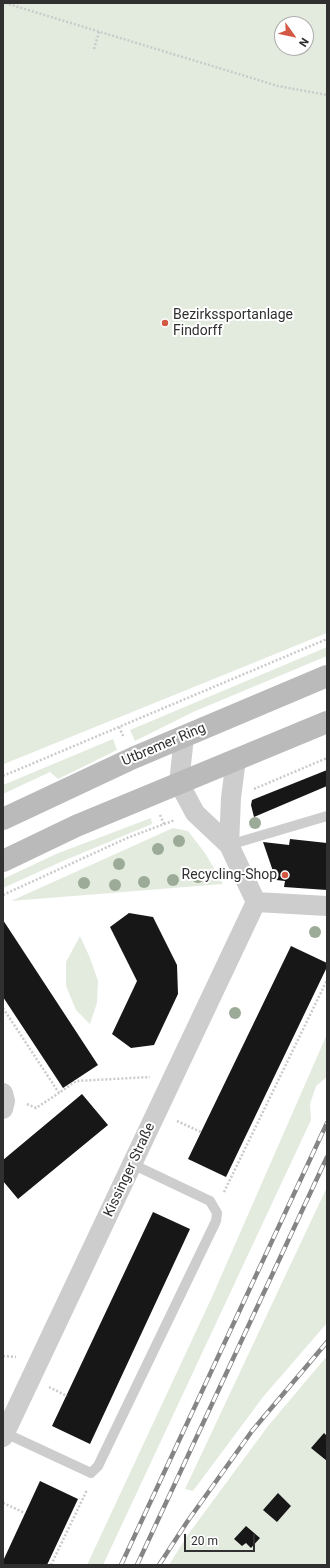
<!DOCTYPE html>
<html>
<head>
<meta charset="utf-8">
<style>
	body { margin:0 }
	#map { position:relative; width:330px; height:1568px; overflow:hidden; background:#fff; font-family:Roboto,sans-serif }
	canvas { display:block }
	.frame { position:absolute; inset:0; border:4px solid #303030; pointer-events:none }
	.north { position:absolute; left:274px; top:16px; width:40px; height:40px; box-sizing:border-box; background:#fff; border:1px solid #acacac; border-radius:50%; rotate:123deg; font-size:11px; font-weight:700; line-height:16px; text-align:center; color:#303030 }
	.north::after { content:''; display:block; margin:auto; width:14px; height:18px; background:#d35945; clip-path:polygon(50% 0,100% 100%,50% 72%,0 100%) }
	.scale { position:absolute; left:184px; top:1534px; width:71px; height:18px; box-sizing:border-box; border:2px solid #303030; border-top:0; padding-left:5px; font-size:12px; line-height:14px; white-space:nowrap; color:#303030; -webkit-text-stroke:3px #fff; paint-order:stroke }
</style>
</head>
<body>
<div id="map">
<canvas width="330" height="1568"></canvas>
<div class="frame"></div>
<div class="north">N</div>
<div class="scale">20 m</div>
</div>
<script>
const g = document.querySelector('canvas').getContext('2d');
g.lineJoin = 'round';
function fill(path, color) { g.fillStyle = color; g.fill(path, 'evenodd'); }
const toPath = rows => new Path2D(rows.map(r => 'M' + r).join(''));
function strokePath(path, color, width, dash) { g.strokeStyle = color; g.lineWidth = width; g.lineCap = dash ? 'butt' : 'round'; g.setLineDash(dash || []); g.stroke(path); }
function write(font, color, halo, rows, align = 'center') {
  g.font = font + ' Roboto,sans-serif'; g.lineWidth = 4; g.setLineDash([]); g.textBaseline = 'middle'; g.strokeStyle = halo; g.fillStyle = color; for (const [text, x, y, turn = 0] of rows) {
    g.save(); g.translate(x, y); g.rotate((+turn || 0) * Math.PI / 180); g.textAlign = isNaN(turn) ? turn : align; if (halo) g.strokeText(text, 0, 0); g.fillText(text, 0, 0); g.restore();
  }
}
const green = toPath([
	[3,3,327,3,327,633,4,764],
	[282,24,306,24,306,48,282,48],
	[327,647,327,656,193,712,135,741,130,730],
	[113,739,117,750,58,779,50,772,3,794,3,785],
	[151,818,152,824,63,861,3,888,3,879,56,854],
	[173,828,188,831,205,853,223,884,11,901],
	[80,936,90,958,98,981,97,1003,90,1024,76,1010,66,986,66,962],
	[327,1034,327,1077,316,1086,310,1104,311,1120,103,1565,87,1565,212,1297],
	[327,1187,327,1323,263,1397,193,1491,185,1489],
	[327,1356,327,1565,169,1565,187,1536,268,1426]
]);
const building = toPath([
	[327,770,327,786,254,817,251,805,252,800],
	[290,839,327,843,327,890,284,887,285,881,276,880,263,842,289,845],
	[129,913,153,917,177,965,178,994,154,1045,131,1048,112,1034,137,981,110,927],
	[3,920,98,1065,63,1088,3,997],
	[291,946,327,963,327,967,226,1177,188,1159],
	[82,1094,108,1125,18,1199,3,1181,3,1160],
	[153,1212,190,1229,90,1444,52,1426],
	[324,1433,327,1436,327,1461,311,1448],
	[40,1481,78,1499,47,1565,3,1565,3,1561],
	[278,1493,291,1506,277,1522,263,1510],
	[246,1526,260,1538,251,1548,246,1543,242,1546,234,1539]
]);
const path = toPath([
	[5,3,278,86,327,95],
	[94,49,99,32],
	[119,727,124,738],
	[3,776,327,639],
	[254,789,327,758],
	[160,815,164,824],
	[3,895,127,838,175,820],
	[3,1008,59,1093,76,1081,150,1077],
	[27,1104,36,1108,59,1093],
	[177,1121,201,1132],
	[224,1192,327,980],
	[3,1356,16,1357],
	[49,1387,67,1396],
	[3,1503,25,1513],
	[51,1565,87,1490]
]);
const service = toPath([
	[229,845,327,816],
	[5,1433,91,1473,98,1466,216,1221,217,1213,210,1201,132,1164]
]);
const minor = toPath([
	[184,737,179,783,195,813,229,845,256,902],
	[229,845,231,798,236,759],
	[256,902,327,906],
	[3,1093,5,1101,3,1109],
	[3,1437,256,902]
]);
const secondary = toPath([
	[3,819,133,758,327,676],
	[3,861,76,826,327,722]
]);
const rail = toPath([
	[121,1565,327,1123],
	[137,1565,327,1157],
	[159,1565,187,1522,252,1431,327,1342]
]);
const trees = [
	[255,823],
	[179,841],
	[158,849],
	[119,864],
	[198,877],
	[173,880],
	[144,882],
	[84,883],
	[115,885],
	[315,932],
	[235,1013]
];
const markers = [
	[165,323,4,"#d35945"],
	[285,875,4,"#d35945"]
];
const poiNames = [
	["Bezirkssportanlage",173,315],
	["Findorff",173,331],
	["Recycling-Shop",277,875,"right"]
];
const streetNames = [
	["Utbremer Ring",164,745,-23],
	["Kissinger Straße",130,1170,-65]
];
fill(green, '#e3ebdf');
fill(building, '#171717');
strokePath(path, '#cacaca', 2.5, [2, 2]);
strokePath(service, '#cdcdcd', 10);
strokePath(minor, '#cdcdcd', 20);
strokePath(secondary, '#bababa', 22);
strokePath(rail, '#858585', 4.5);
strokePath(rail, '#fff', 3, [9]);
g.fillStyle = '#9cab97';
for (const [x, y] of trees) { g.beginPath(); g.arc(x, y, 6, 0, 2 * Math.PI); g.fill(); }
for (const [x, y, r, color] of markers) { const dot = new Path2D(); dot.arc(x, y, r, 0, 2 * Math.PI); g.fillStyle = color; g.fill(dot); strokePath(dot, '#fff', 1.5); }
write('14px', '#303030', '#fff', poiNames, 'left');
write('14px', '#303030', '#fff', streetNames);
</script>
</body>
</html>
